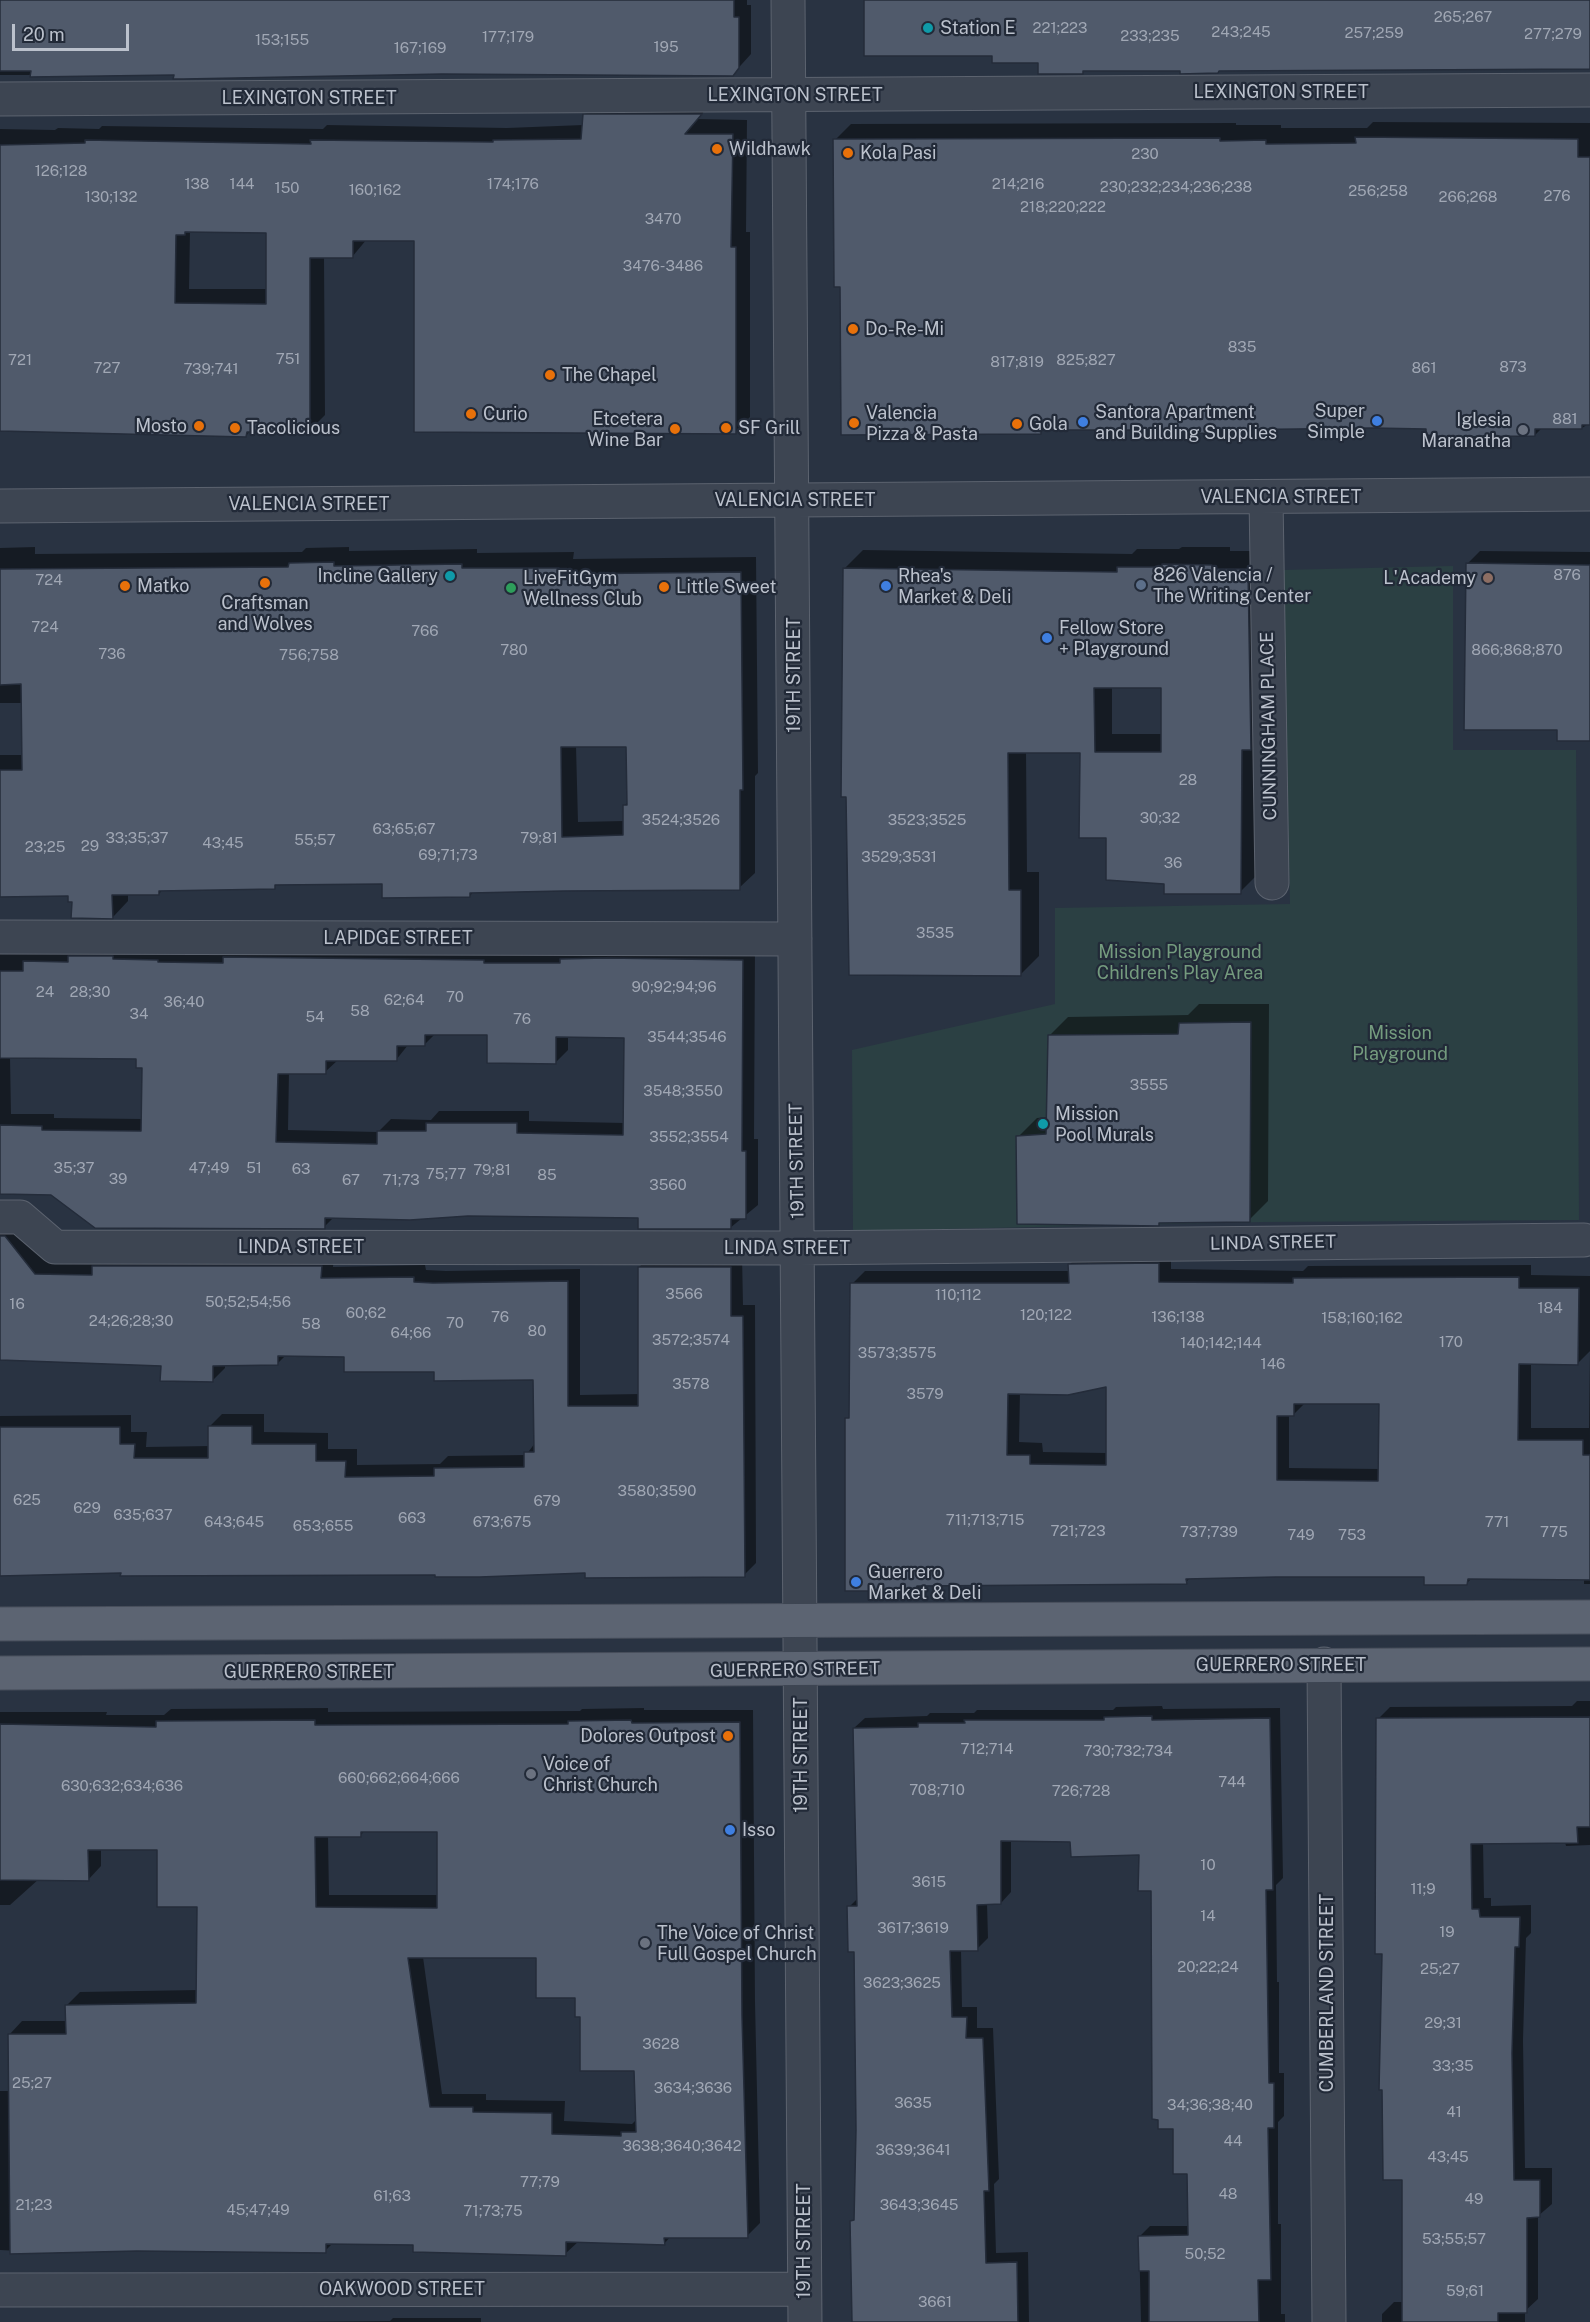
<!DOCTYPE html>
<html>
<head>
<meta charset="utf-8">
<style>
	body { margin:0 }
	#map { position:relative; width:1590px; height:2322px; overflow:hidden; background:#293342; font-family:"Public Sans",sans-serif }
	canvas { display:block }
	.scale { position:absolute; left:12px; top:24px; width:117px; height:27px; box-sizing:border-box; border:3px solid #bbc1cc; border-top:0; padding-left:8px; font-size:18px; line-height:21px; white-space:nowrap; color:#bbc1cc; -webkit-text-stroke:4px #222a38; paint-order:stroke }
</style>
</head>
<body>
<div id="map">
<canvas width="1590" height="2322"></canvas>
<div class="scale">20 m</div>
</div>
<script>
const g = document.querySelector('canvas').getContext('2d');
g.lineJoin = 'round';
function fill(path, color) { g.fillStyle = color; g.fill(path, 'evenodd'); }
const toPath = rows => new Path2D(rows.map(r => 'M' + r).join(''));
function strokePath(path, color, width, dash) { g.strokeStyle = color; g.lineWidth = width; g.lineCap = dash ? 'butt' : 'round'; g.setLineDash(dash || []); g.stroke(path); }
function write(font, color, halo, rows, align = 'center') {
  g.font = font + ' "Public Sans",sans-serif'; g.lineWidth = 4.5; g.setLineDash([]); g.textBaseline = 'middle'; g.strokeStyle = halo; g.fillStyle = color; for (const [text, x, y, turn = 0] of rows) {
    g.save(); g.translate(x, y); g.rotate((+turn || 0) * Math.PI / 180); g.textAlign = isNaN(turn) ? turn : align; if (halo) g.strokeText(text, 0, 0); g.fillText(text, 0, 0); g.restore();
  }
}
const green = toPath([
	[1453,566,1453,750,1576,750,1579,1220,1262,1222,853,1231,852,1050,1055,1004,1055,908,1290,904,1283,570]
]);
const shadow = toPath([
	[0,0,747,0,747,5,751,5,751,54,732,75,0,75],
	[714,99,698,119,747,120,746,232,750,232,750,417,735,432,415,239,367,239,352,257,324,257,325,415,310,430,251,430,246,436,0,430,0,129,55,130,58,128,99,129,102,126,323,129,327,125,507,128,583,125,584,115,599,100],
	[190,231,267,232,268,289,189,289],
	[1373,122,1590,123,1590,423,1582,428,1542,428,1535,435,1427,427,1224,428,1220,432,1044,429,1040,432,841,286,835,140,851,124,1236,123,1236,125,1281,125,1281,128,1367,128],
	[35,547,35,554,302,552,306,548,349,547,349,551,477,549,477,553,574,552,573,559,756,557,758,773,755,776,755,873,739,888,473,892,470,896,383,882,278,883,274,887,163,889,159,894,128,894,128,901,113,917,74,900,69,895,0,896,0,755,23,755,23,703,0,703,0,548],
	[628,745,628,802,624,806,624,821,578,822,576,746],
	[1182,547,1230,547,1230,551,1266,551,1258,874,1240,892,1165,882,1108,837,1081,751,1026,751,1027,872,1039,872,1039,956,1020,975,847,888,845,568,863,550,1132,554,1137,549,1179,549],
	[1112,687,1163,687,1162,734,1112,734],
	[1480,551,1590,552,1590,739,1559,729,1467,564],
	[755,948,754,1139,758,1139,758,1205,730,1228,639,1217,467,1215,334,1217,324,1227,51,1194,0,1193,0,952],
	[436,1033,489,1034,555,1063,568,1050,568,1035,626,1036,625,1123,529,1121,529,1111,439,1111,431,1120,391,1119,378,1132,288,1130,289,1072,325,1072,338,1060,396,1060,408,1045,424,1045],
	[10,1057,137,1058,144,1066,143,1119,54,1118,54,1114,11,1114],
	[1199,1004,1269,1004,1268,1201,1249,1220,1162,1221,1159,1224,1018,1137,1037,1118,1048,1117,1049,1036,1068,1017,1188,1015],
	[0,1218,17,1224,48,1262,334,1254,333,1267,425,1265,426,1270,446,1271,580,1269,580,1395,640,1394,639,1267,652,1255,742,1255,743,1305,755,1305,756,1563,744,1575,586,1571,436,1573,122,1571,0,1574,0,1416,131,1415,131,1432,147,1432,146,1447,210,1446,210,1426,222,1414,264,1414,264,1432,328,1433,328,1449,357,1449,357,1465,440,1464,448,1456,526,1455,535,1443,534,1378,435,1371,345,1356,286,1355,277,1364,225,1364,225,1368,213,1380,162,1365,0,1360],
	[1171,1251,1171,1269,1303,1271,1308,1266,1531,1265,1531,1275,1590,1276,1590,1584,1584,1584,1584,1579,1472,1578,1467,1583,1425,1576,1191,1577,1186,1582,921,1585,916,1590,847,1419,851,1415,852,1284,865,1271,1070,1271,1069,1265,1082,1252],
	[1590,1351,1589,1428,1531,1428,1531,1363,1578,1363],
	[1107,1386,1107,1453,1043,1452,1042,1443,1019,1442,1020,1392],
	[1305,1403,1381,1403,1380,1469,1289,1468,1289,1415,1293,1415],
	[1577,1701,1590,1701,1590,1845,1566,1846,1565,1842,1483,1842,1484,1898,1491,1898,1491,1906,1531,1905,1531,1933,1526,1938,1523,2040,1525,2168,1552,2168,1552,2204,1538,2216,1538,2299,1525,2311,1525,2322,1382,2322,1382,2314,1394,2302,1403,2302,1403,2179,1384,2042,1378,1719,1390,1707,1572,1706],
	[1162,1706,1163,1709,1280,1708,1283,1878,1276,1885,1277,1982,1279,1982,1279,2073,1284,2073,1284,2116,1278,2122,1278,2224,1281,2224,1281,2314,1285,2314,1285,2322,1141,2322,1139,2237,1150,2226,1189,2226,1189,2173,1175,2127,1152,1889,1140,1854,1072,1841,1011,1839,1011,1892,1001,1903,987,1903,988,1938,977,1949,961,1949,962,2007,977,2007,977,2028,993,2028,999,2179,994,2184,996,2253,1028,2252,1029,2322,853,2322,852,2221,856,2217,855,2176,857,2174,855,1951,849,1907,858,1898,854,1728,865,1718,927,1716,930,1713,974,1713,977,1710,1113,1710,1116,1707],
	[328,1708,328,1712,580,1711,582,1709,644,1708,644,1710,753,1710,755,2002,760,2223,747,2236,671,2236,664,2244,579,2241,565,2254,415,2244,333,2243,325,2251,137,2249,57,2253,0,2250,0,2091,10,2091,9,2035,22,2021,67,2021,67,2005,80,1992,198,1990,198,1905,158,1849,101,1849,101,1866,88,1880,39,1879,10,1905,0,1905,0,1712,107,1712,106,1715,164,1715,171,1709],
	[365,1830,438,1830,439,1895,329,1895,328,1836,361,1835],
	[537,1956,576,1996,581,2016,635,2069,637,2119,632,2124,564,2121,565,2101,486,2100,486,2094,442,2094,423,1957],
	[393,2318,481,2318,481,2322,292,2322,390,2321]
]);
const building = toPath([
	[0,0,734,0,734,17,739,17,739,68,733,76,442,74,184,79,173,79,174,75,30,77,31,71,0,71,0,0],
	[864,0,1590,0,1590,69,1219,71,1218,73,1180,74,1180,71,1083,71,1083,74,1038,74,1038,63,992,63,992,56,864,56,864,0],
	[583,114,702,114,685,134,733,134,731,247,736,247,736,434,414,432,414,241,353,241,353,258,310,258,310,431,247,432,246,437,0,431,0,145,85,143,85,140,311,144,310,140,493,142,493,140,581,139,583,114],
	[185,232,266,233,266,304,175,303,176,235,185,235,185,232],
	[1355,137,1578,139,1578,157,1590,157,1590,425,1582,425,1582,429,1535,429,1535,436,1447,437,1426,435,1426,429,1372,428,1221,430,1221,433,1132,434,1132,430,1041,430,1041,434,841,435,840,287,834,287,833,139,1220,138,1220,141,1266,140,1266,144,1356,143,1355,137],
	[334,562,334,566,462,564,462,568,559,568,558,574,741,572,743,790,740,790,740,890,563,891,470,893,470,897,382,898,382,884,275,885,275,889,159,891,159,895,112,895,113,919,71,918,72,902,68,902,68,896,0,897,0,770,22,770,21,684,0,685,0,569,288,567,289,563,334,562],
	[561,747,626,747,627,805,623,805,623,835,562,837,561,747],
	[1466,563,1590,565,1590,741,1557,741,1557,730,1464,730,1466,563],
	[1162,564,1212,565,1212,569,1248,569,1251,750,1242,750,1241,894,1164,894,1164,884,1106,880,1106,838,1079,838,1080,753,1008,753,1009,890,1021,890,1021,976,849,975,846,797,841,797,843,568,1117,572,1117,567,1162,567,1162,564],
	[1094,688,1161,688,1161,752,1095,752,1094,688],
	[68,956,113,956,113,959,158,960,158,962,223,963,223,957,484,960,484,963,560,963,560,959,606,958,743,960,742,1151,746,1151,746,1219,731,1219,731,1229,638,1229,638,1218,468,1216,410,1220,325,1218,325,1229,95,1228,51,1195,0,1194,0,1125,42,1126,42,1130,141,1131,142,1068,136,1068,136,1059,0,1058,0,971,23,971,23,961,68,962,68,956],
	[425,1035,487,1035,487,1063,556,1064,556,1037,624,1038,623,1135,517,1133,517,1123,426,1123,426,1131,377,1131,377,1144,276,1142,278,1074,326,1074,326,1061,397,1061,397,1046,425,1046,425,1035],
	[1251,1022,1250,1222,1159,1223,1159,1226,1017,1224,1016,1136,1046,1134,1048,1035,1178,1034,1179,1023,1251,1022],
	[0,1236,5,1236,35,1274,92,1275,92,1266,322,1266,321,1278,414,1277,414,1282,433,1283,568,1281,568,1406,638,1406,638,1267,731,1267,731,1316,743,1316,745,1577,585,1578,585,1573,480,1577,435,1577,435,1575,120,1576,121,1573,0,1576,0,1427,120,1427,120,1444,135,1444,134,1458,208,1458,208,1426,252,1426,252,1444,316,1444,316,1461,346,1461,345,1477,434,1476,434,1468,524,1467,524,1452,534,1452,533,1380,434,1381,434,1372,344,1372,344,1357,278,1356,278,1365,213,1366,213,1382,160,1381,161,1366,0,1360,0,1236],
	[1159,1263,1159,1282,1293,1283,1293,1278,1519,1277,1519,1288,1579,1288,1578,1365,1519,1364,1518,1440,1583,1440,1583,1455,1590,1455,1590,1580,1468,1579,1467,1585,1424,1585,1424,1577,1276,1577,1186,1579,1187,1584,917,1586,916,1591,845,1591,845,1418,849,1418,850,1283,1069,1283,1068,1264,1159,1263],
	[1106,1387,1106,1465,1030,1464,1030,1455,1007,1455,1008,1394,1068,1395,1106,1387],
	[1294,1404,1379,1404,1378,1481,1277,1480,1277,1416,1294,1416,1294,1404],
	[1152,1716,1152,1720,1270,1718,1273,1890,1266,1890,1269,2083,1274,2083,1274,2128,1268,2128,1271,2280,1258,2280,1259,2322,1149,2322,1149,2271,1139,2271,1138,2236,1188,2235,1187,2174,1173,2174,1173,2129,1158,2129,1158,2120,1152,2119,1151,1891,1138,1891,1139,1855,1071,1857,1070,1842,1001,1841,1001,1904,977,1905,978,1951,950,1951,952,2017,967,2017,966,2038,983,2038,989,2191,984,2191,986,2263,1017,2262,1018,2322,852,2322,850,2221,854,2220,856,2130,854,1952,848,1952,847,1906,857,1906,853,1728,918,1727,918,1723,965,1723,964,1720,1104,1720,1104,1717,1152,1716],
	[1590,1717,1590,1827,1577,1827,1578,1843,1471,1844,1472,1909,1479,1909,1480,1917,1520,1917,1519,1947,1515,1947,1512,2053,1514,2180,1540,2180,1540,2217,1527,2218,1527,2313,1498,2313,1498,2322,1402,2322,1402,2180,1383,2180,1382,2090,1379,2090,1382,1954,1375,1954,1376,1718,1590,1717],
	[315,1720,315,1725,568,1724,568,1721,631,1720,632,1723,740,1722,742,2016,748,2238,664,2238,665,2245,566,2242,566,2256,413,2252,413,2245,326,2244,326,2253,137,2251,10,2254,8,2034,66,2034,65,2005,196,2003,197,1907,157,1907,157,1850,88,1850,89,1881,0,1880,0,1724,156,1727,156,1721,315,1720],
	[361,1832,437,1832,437,1908,316,1907,315,1837,361,1837,361,1832],
	[408,1958,536,1958,536,1998,575,1998,575,2017,580,2017,580,2071,634,2071,636,2132,621,2132,621,2136,552,2134,552,2113,473,2112,473,2107,430,2107,408,1958]
]);
const minor = toPath([
	[788,0,805,2322],
	[0,99,1590,90],
	[1266,497,1272,883],
	[0,506,1590,494],
	[0,937,795,939],
	[0,1217,20,1217,55,1247,798,1248,1584,1240],
	[1324,1664,1329,2322],
	[0,2290,804,2289]
]);
const major = toPath([
	[0,1624,1590,1617],
	[0,1673,1590,1664]
]);
const markers = [
	[928,28,6,"#0f9aa8"],
	[717,149,6,"#e8710a"],
	[848,153,6,"#e8710a"],
	[853,329,6,"#e8710a"],
	[550,375,6,"#e8710a"],
	[471,414,6,"#e8710a"],
	[1377,421,6,"#3f7fe0"],
	[1083,422,6,"#3f7fe0"],
	[854,423,6,"#e8710a"],
	[1017,424,6,"#e8710a"],
	[199,426,6,"#e8710a"],
	[235,428,6,"#e8710a"],
	[726,428,6,"#e8710a"],
	[675,429,6,"#e8710a"],
	[1523,430,6,"#6b7280"],
	[450,576,6,"#0f9aa8"],
	[1488,578,6,"#8d6e63"],
	[265,583,6,"#e8710a"],
	[1141,585,6,"#5c6f8a"],
	[125,586,6,"#e8710a"],
	[886,586,6,"#3f7fe0"],
	[664,587,6,"#e8710a"],
	[511,588,6,"#2e9e5b"],
	[1047,638,6,"#3f7fe0"],
	[1043,1124,6,"#0f9aa8"],
	[856,1582,6,"#3f7fe0"],
	[728,1736,6,"#e8710a"],
	[531,1774,6,"#6b7280"],
	[730,1830,6,"#3f7fe0"],
	[645,1943,6,"#6b7280"]
];
const numberNames = [
	["265;267",1463,17],
	["221;223",1060,28],
	["243;245",1241,32],
	["257;259",1374,33],
	["277;279",1553,34],
	["233;235",1150,36],
	["177;179",508,37],
	["153;155",282,40],
	["195",666,47],
	["167;169",420,48],
	["230",1145,154],
	["126;128",61,171],
	["138",197,184],
	["144",242,184],
	["174;176",513,184],
	["214;216",1018,184],
	["230;232;234;236;238",1176,187],
	["150",287,188],
	["160;162",375,190],
	["256;258",1378,191],
	["276",1557,196],
	["130;132",111,197],
	["266;268",1468,197],
	["218;220;222",1063,207],
	["3470",663,219],
	["3476-3486",663,266],
	["835",1242,347],
	["751",288,359],
	["721",20,360],
	["825;827",1086,360],
	["817;819",1017,362],
	["873",1513,367],
	["727",107,368],
	["861",1424,368],
	["739;741",211,369],
	["881",1565,419],
	["876",1567,575],
	["724",49,580],
	["724",45,627],
	["766",425,631],
	["780",514,650],
	["866;868;870",1517,650],
	["736",112,654],
	["756;758",309,655],
	["28",1188,780],
	["30;32",1160,818],
	["3524;3526",681,820],
	["3523;3525",927,820],
	["63;65;67",404,829],
	["33;35;37",137,838],
	["79;81",539,838],
	["55;57",315,840],
	["43;45",223,843],
	["29",90,846],
	["23;25",45,847],
	["69;71;73",448,855],
	["3529;3531",899,857],
	["36",1173,863],
	["3535",935,933],
	["90;92;94;96",674,987],
	["24",45,992],
	["28;30",90,992],
	["70",455,997],
	["62;64",404,1000],
	["36;40",184,1002],
	["58",360,1011],
	["34",139,1014],
	["54",315,1017],
	["76",522,1019],
	["3544;3546",687,1037],
	["3555",1149,1085],
	["3548;3550",683,1091],
	["3552;3554",689,1137],
	["35;37",74,1168],
	["47;49",209,1168],
	["51",254,1168],
	["63",301,1169],
	["79;81",492,1170],
	["75;77",446,1174],
	["85",547,1175],
	["39",118,1179],
	["67",351,1180],
	["71;73",401,1180],
	["3560",668,1185],
	["3566",684,1294],
	["110;112",958,1295],
	["50;52;54;56",248,1302],
	["16",17,1304],
	["184",1550,1308],
	["60;62",366,1313],
	["120;122",1046,1315],
	["76",500,1317],
	["136;138",1178,1317],
	["158;160;162",1362,1318],
	["24;26;28;30",131,1321],
	["70",455,1323],
	["58",311,1324],
	["80",537,1331],
	["64;66",411,1333],
	["3572;3574",691,1340],
	["170",1451,1342],
	["140;142;144",1221,1343],
	["3573;3575",897,1353],
	["146",1273,1364],
	["3578",691,1384],
	["3579",925,1394],
	["3580;3590",657,1491],
	["625",27,1500],
	["679",547,1501],
	["629",87,1508],
	["635;637",143,1515],
	["663",412,1518],
	["711;713;715",985,1520],
	["643;645",234,1522],
	["673;675",502,1522],
	["771",1497,1522],
	["653;655",323,1526],
	["721;723",1078,1531],
	["737;739",1209,1532],
	["775",1554,1532],
	["749",1301,1535],
	["753",1352,1535],
	["712;714",987,1749],
	["730;732;734",1128,1751],
	["660;662;664;666",399,1778],
	["744",1232,1782],
	["630;632;634;636",122,1786],
	["708;710",937,1790],
	["726;728",1081,1791],
	["10",1208,1865],
	["3615",929,1882],
	["11;9",1423,1889],
	["14",1208,1916],
	["3617;3619",913,1928],
	["19",1447,1932],
	["20;22;24",1208,1967],
	["25;27",1440,1969],
	["3623;3625",902,1983],
	["29;31",1443,2023],
	["3628",661,2044],
	["33;35",1453,2066],
	["25;27",32,2083],
	["3634;3636",693,2088],
	["3635",913,2103],
	["34;36;38;40",1210,2105],
	["41",1454,2112],
	["44",1233,2141],
	["3638;3640;3642",682,2146],
	["3639;3641",913,2150],
	["43;45",1448,2157],
	["77;79",540,2182],
	["48",1228,2194],
	["61;63",392,2196],
	["49",1474,2199],
	["21;23",34,2205],
	["3643;3645",919,2205],
	["45;47;49",258,2210],
	["71;73;75",493,2211],
	["53;55;57",1454,2239],
	["50;52",1205,2254],
	["59;61",1465,2291],
	["3661",935,2302]
];
const poiNames = [
	["Station E",940,28],
	["Wildhawk",729,149],
	["Kola Pasi",860,153],
	["Do-Re-Mi",865,329],
	["The Chapel",562,375],
	["Super",1365,411,"right"],
	["Simple",1365,432,"right"],
	["Santora Apartment",1095,412],
	["and Building Supplies",1095,433],
	["Valencia",866,413],
	["Pizza & Pasta",866,434],
	["Curio",483,414],
	["Etcetera",663,419,"right"],
	["Wine Bar",663,440,"right"],
	["Iglesia",1511,420,"right"],
	["Maranatha",1511,441,"right"],
	["Gola",1029,424],
	["Mosto",187,426,"right"],
	["Tacolicious",247,428],
	["SF Grill",738,428],
	["826 Valencia /",1153,575],
	["The Writing Center",1153,596],
	["Incline Gallery",438,576,"right"],
	["Rhea's",898,576],
	["Market & Deli",898,597],
	["LiveFitGym",523,578],
	["Wellness Club",523,599],
	["L'Academy",1476,578,"right"],
	["Matko",137,586],
	["Little Sweet",676,587],
	["Craftsman",265,603,"center"],
	["and Wolves",265,624,"center"],
	["Fellow Store",1059,628],
	["+ Playground",1059,649],
	["Mission",1055,1114],
	["Pool Murals",1055,1135],
	["Guerrero",868,1572],
	["Market & Deli",868,1593],
	["Dolores Outpost",716,1736,"right"],
	["Voice of",543,1764],
	["Christ Church",543,1785],
	["Isso",742,1830],
	["The Voice of Christ",657,1933],
	["Full Gospel Church",657,1954]
];
const streetNames = [
	["LEXINGTON STREET",1281,92],
	["LEXINGTON STREET",795,95],
	["LEXINGTON STREET",309,98],
	["VALENCIA STREET",1281,497],
	["VALENCIA STREET",795,500],
	["VALENCIA STREET",309,504],
	["19TH STREET",794,675,-90],
	["CUNNINGHAM PLACE",1269,726,-91],
	["LAPIDGE STREET",398,938],
	["19TH STREET",797,1161,-91],
	["LINDA STREET",1273,1243,-1],
	["LINDA STREET",301,1247],
	["LINDA STREET",787,1248],
	["GUERRERO STREET",1281,1665],
	["GUERRERO STREET",795,1670,-1],
	["GUERRERO STREET",309,1672],
	["19TH STREET",801,1755,-90],
	["CUMBERLAND STREET",1327,1993,-90],
	["19TH STREET",804,2241,-90],
	["OAKWOOD STREET",402,2289]
];
const parkNames = [
	["Mission Playground",1180,952],
	["Children's Play Area",1180,973],
	["Mission",1400,1033],
	["Playground",1400,1054]
];
fill(green, '#2b4043');
fill(shadow, '#0007');
fill(building, '#505a6b');
strokePath(building, '#242c3a', 1.5);
strokePath(minor, '#5c636f', 35);
strokePath(major, '#474e5b', 35);
strokePath(minor, '#3d4552', 33);
strokePath(major, '#5c6472', 33);
for (const [x, y, r, color] of markers) { const dot = new Path2D(); dot.arc(x, y, r, 0, 2 * Math.PI); g.fillStyle = color; g.fill(dot); strokePath(dot, '#222a38', 2); }
write('15px', '#a0a7b4', null, numberNames);
write('18px', '#bbc1cc', '#222a38', poiNames, 'left');
write('18px', '#bbc1cc', '#222a38', streetNames);
write('18px', '#749b7e', '#222a38', parkNames);
</script>
</body>
</html>
